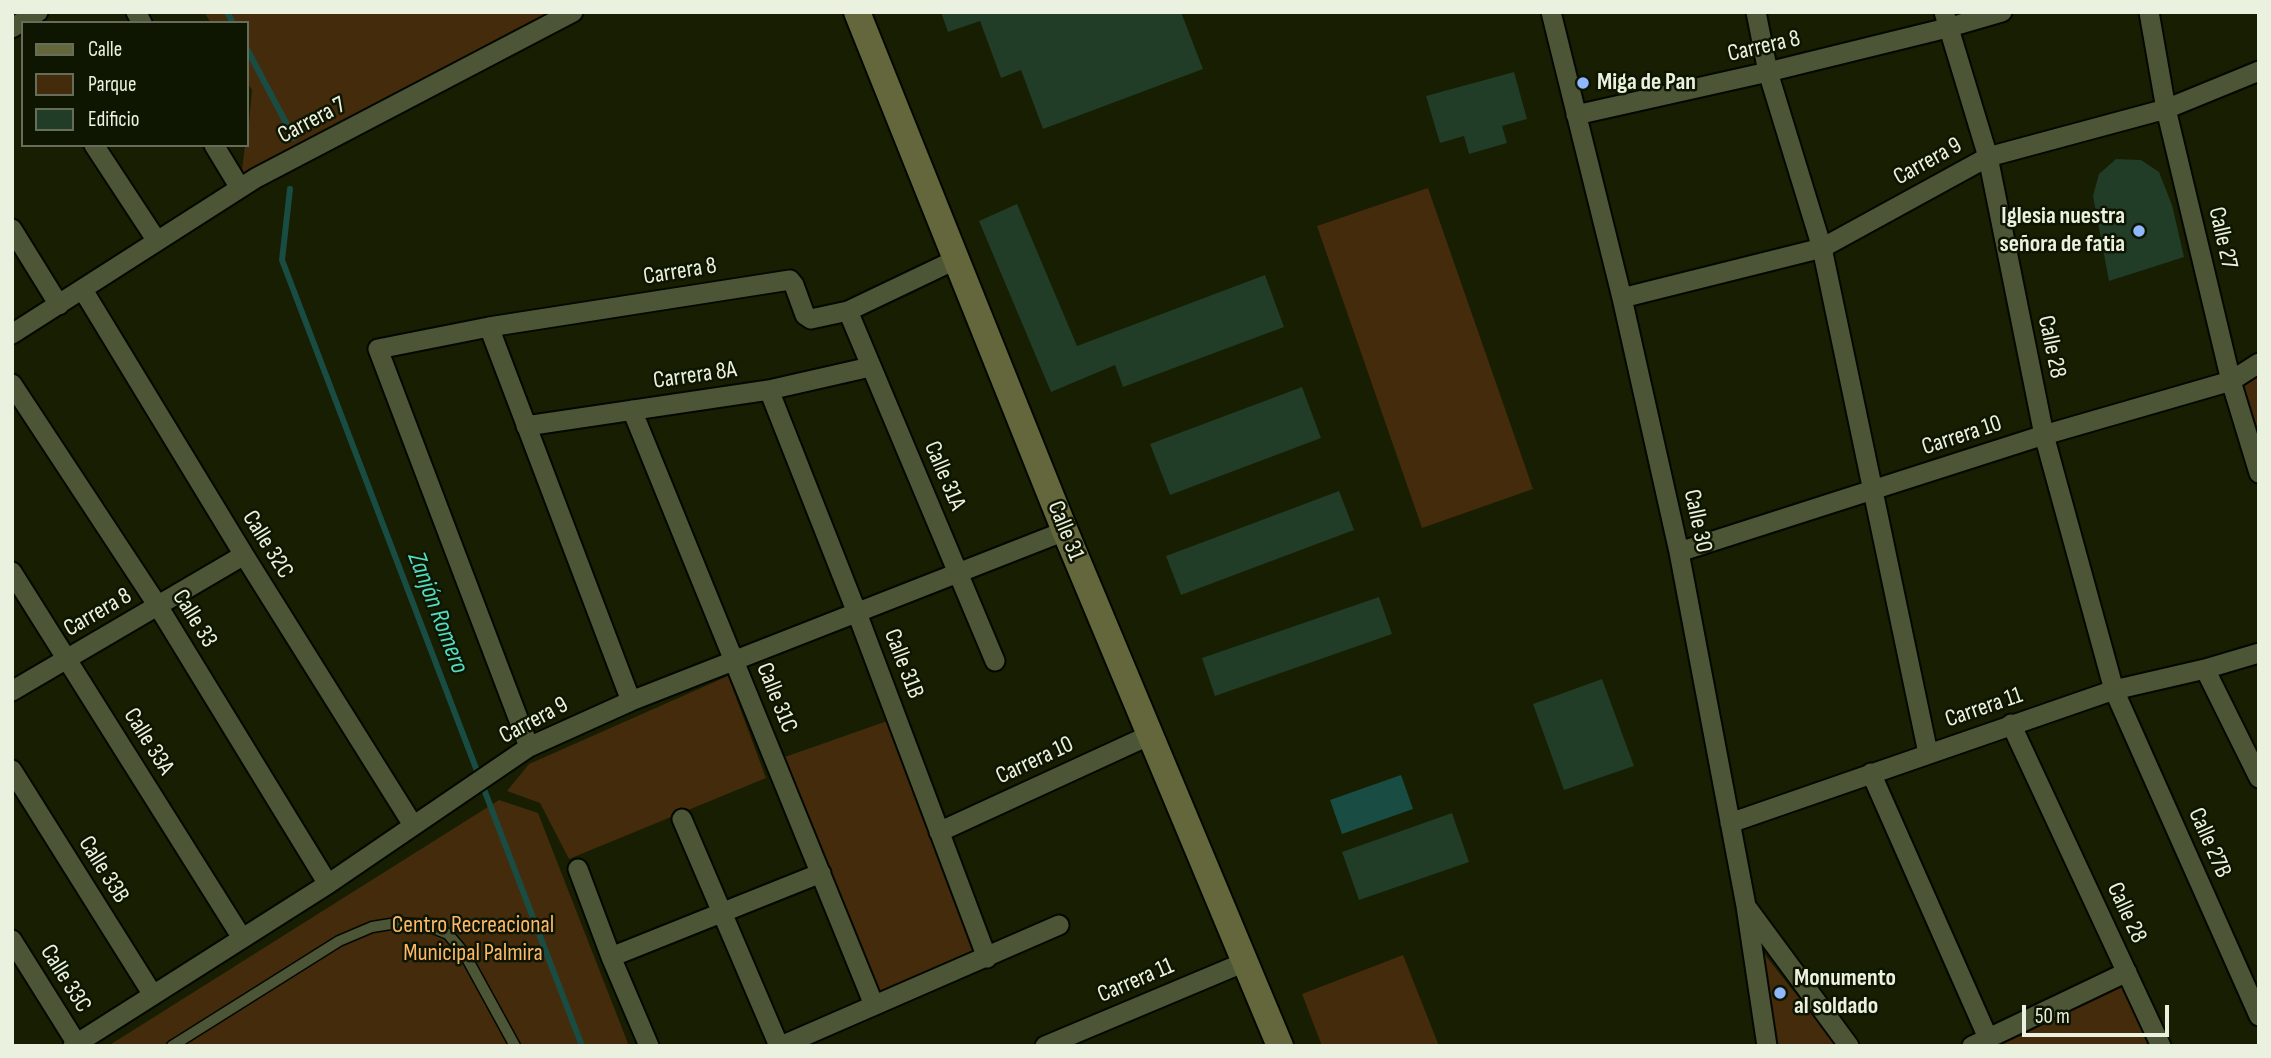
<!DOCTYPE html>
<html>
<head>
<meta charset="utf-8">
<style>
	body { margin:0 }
	#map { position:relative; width:2271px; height:1058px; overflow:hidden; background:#171e02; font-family:"Sofia Sans Condensed",sans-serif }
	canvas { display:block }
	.frame { position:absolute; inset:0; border:14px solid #ebf1df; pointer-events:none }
	.legend { position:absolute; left:21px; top:21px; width:228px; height:126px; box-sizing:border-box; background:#0e1500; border:2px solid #666d59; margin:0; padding:9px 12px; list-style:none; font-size:21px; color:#ebf1df }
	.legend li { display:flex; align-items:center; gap:14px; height:35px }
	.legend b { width:35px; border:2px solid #666d59 }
	.scale { position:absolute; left:2022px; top:1005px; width:147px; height:32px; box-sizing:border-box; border:4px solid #ebf1df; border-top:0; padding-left:9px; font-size:21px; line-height:24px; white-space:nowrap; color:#ebf1df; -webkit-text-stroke:5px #0e1500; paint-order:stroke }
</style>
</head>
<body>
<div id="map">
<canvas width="2271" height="1058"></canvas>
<div class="frame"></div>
<ul class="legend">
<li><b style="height:9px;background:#64663b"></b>Calle</li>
<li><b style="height:19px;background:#442b0b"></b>Parque</li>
<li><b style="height:19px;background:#213c27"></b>Edificio</li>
</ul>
<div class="scale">50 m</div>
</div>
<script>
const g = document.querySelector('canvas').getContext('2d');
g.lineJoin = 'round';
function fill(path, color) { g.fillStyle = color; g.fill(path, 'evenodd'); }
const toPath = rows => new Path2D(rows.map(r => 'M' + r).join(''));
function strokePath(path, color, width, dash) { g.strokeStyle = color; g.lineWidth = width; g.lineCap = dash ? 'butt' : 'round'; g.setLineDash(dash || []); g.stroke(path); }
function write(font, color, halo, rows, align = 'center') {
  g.font = font + ' "Sofia Sans Condensed",sans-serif'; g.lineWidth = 5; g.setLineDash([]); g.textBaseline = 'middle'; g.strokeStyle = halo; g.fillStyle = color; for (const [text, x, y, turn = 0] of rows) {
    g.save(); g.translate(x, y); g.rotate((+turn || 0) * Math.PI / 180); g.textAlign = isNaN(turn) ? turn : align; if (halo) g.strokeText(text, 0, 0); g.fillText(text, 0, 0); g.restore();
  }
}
const green = toPath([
	[204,12,548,12,552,23,240,188,245,145,247,145,252,90,247,82,247,23,211,23],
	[1428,188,1533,489,1422,528,1317,226],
	[2259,362,2259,473,2231,381],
	[728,676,766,778,569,859,540,803,507,791,529,764],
	[890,720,976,951,878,992,782,758],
	[499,800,538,813,629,1046,108,1046],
	[1750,936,1837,1046,1767,1046],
	[1403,955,1439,1046,1322,1046,1302,994],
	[2127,972,2161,1046,1973,1046]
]);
const water = toPath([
	[1401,775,1413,809,1342,834,1330,800]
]);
const stream = toPath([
	[227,12,233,23],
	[247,49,294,138],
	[290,189,282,260,582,1046]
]);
const building = toPath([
	[941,12,1181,12,1203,69,1043,129,1021,70,1001,78,980,21,948,32],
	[1514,72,1527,119,1502,126,1507,143,1469,154,1464,136,1440,143,1426,96],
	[2116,159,2141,160,2159,172,2172,205,2184,257,2109,281,2093,196,2099,174],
	[1017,204,1077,346,1265,275,1284,327,1123,387,1115,365,1051,392,979,221],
	[1302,387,1321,438,1170,495,1150,444],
	[1339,491,1354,530,1181,595,1166,556],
	[1379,597,1392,634,1215,696,1202,658],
	[1602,679,1634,766,1564,790,1533,704],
	[1452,813,1469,862,1359,900,1342,852]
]);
const service = toPath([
	[172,1046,339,941,372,927,397,923,426,925,448,934,464,953,515,1046]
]);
const minor = toPath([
	[136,12,142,23],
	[1551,12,1622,298,1679,552,1746,906,1767,1046],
	[1756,12,1768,72,1822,248,1928,753],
	[1944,12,1988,157,2044,435,2114,690,2259,1016],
	[2149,12,2166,109,2231,381,2259,473],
	[12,28,38,12],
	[1576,115,1768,72,1947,28,2002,12],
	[94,145,157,241],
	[214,145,240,188],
	[12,229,59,305],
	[83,290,244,555,413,825],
	[1622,298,1822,248,1988,157,2166,109,2259,71],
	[848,311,995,661],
	[489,327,631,701],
	[12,334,256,178,573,12],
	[12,384,158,606,328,884],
	[769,390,857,613,987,958],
	[632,410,874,1005],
	[526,426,769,390,870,367],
	[1679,552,2044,435,2231,381,2259,363],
	[12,572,242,938],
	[2205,669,2259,778],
	[12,691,244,555],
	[2011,724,2161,1046],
	[529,747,378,349,489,327,790,280,794,285,805,315,811,319,848,311,955,260],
	[12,770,153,995],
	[1871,773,1988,1038],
	[682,819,779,1046],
	[1730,823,2114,690,2205,669,2259,653],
	[939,832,1150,735],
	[578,869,611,957,649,1046],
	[1748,909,1849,1046],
	[12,940,77,1044],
	[611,957,821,873],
	[73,1046,328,884,529,747,631,701,1065,531],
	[781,1046,1059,925],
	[1045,1046,1245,962],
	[1972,1046,2127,972]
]);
const secondary = toPath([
	[857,12,1065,531,1280,1046]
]);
const markers = [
	[1583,83,7,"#8fb8fd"],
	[2139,231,7,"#8fb8fd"],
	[1780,993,7,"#8fb8fd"]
];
const streetNames = [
	["Carrera 8",1764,47,-13],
	["Carrera 7",312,121,-28],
	["Carrera 9",1928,162,-29],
	["Calle 27",2222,238,77],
	["Carrera 8",680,272,-9],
	["Calle 28",2051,347,78],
	["Carrera 8A",695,376,-8],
	["Carrera 10",1962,436,-18],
	["Calle 31A",944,476,67],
	["Calle 30",1697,521,78],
	["Calle 31",1065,531,68],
	["Calle 32C",267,545,58],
	["Carrera 8",98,613,-30],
	["Calle 33",194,619,58],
	["Calle 31B",903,664,69],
	["Calle 31C",776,698,68],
	["Carrera 11",1984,708,-19],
	["Carrera 9",534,721,-28],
	["Calle 33A",148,742,58],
	["Carrera 10",1035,761,-25],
	["Calle 27B",2209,843,66],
	["Calle 33B",103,870,58],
	["Calle 28",2126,913,65],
	["Calle 33C",65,979,58],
	["Carrera 11",1136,981,-23]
];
const poiNames = [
	["Miga de Pan",1597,83],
	["Iglesia nuestra",2125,217,"right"],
	["señora de fatia",2125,245,"right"],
	["Monumento",1794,979],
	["al soldado",1794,1007]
];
const parkNames = [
	["Centro Recreacional",473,926],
	["Municipal Palmira",473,954]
];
const waterNames = [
	["Zanjón Romero",437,613,69]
];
fill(green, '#442b0b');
fill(water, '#194d43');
strokePath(stream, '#194d43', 6);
fill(building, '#213c27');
strokePath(service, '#040800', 13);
strokePath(minor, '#040800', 23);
strokePath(secondary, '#040800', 30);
strokePath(service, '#4c5637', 10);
strokePath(minor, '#4c5637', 19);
strokePath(secondary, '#64663b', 26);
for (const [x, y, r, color] of markers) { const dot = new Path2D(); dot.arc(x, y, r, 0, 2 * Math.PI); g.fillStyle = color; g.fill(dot); strokePath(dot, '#0e1500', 2.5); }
write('24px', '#ebf1df', '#0e1500', streetNames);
write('bold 24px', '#ebf1df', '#0e1500', poiNames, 'left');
write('24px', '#fdb868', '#0e1500', parkNames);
write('italic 26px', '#52ddc3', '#0e1500', waterNames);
</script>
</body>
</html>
